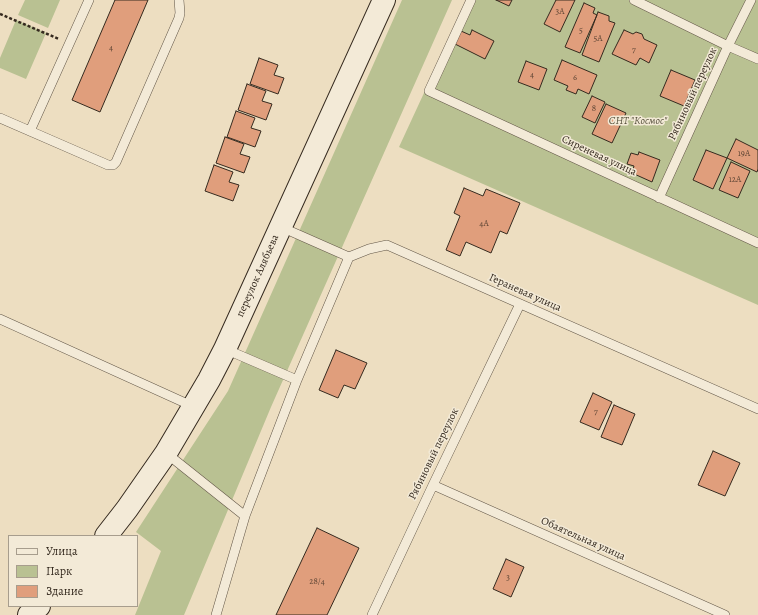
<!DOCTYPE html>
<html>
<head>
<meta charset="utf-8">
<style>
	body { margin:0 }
	#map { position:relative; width:758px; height:615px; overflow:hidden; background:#eddec1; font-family:Alegreya,serif }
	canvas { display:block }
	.legend { position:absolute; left:8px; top:535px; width:130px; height:72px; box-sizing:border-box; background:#f3ead7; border:1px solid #a79d8d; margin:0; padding:5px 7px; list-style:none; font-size:12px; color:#352a1f }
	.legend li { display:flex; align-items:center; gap:8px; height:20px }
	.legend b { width:20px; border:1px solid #a79d8d }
</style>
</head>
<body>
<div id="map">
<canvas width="758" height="615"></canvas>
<ul class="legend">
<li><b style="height:5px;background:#f3ead7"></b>Улица</li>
<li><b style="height:11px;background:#b9c192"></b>Парк</li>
<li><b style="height:11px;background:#e09e7c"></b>Здание</li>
</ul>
</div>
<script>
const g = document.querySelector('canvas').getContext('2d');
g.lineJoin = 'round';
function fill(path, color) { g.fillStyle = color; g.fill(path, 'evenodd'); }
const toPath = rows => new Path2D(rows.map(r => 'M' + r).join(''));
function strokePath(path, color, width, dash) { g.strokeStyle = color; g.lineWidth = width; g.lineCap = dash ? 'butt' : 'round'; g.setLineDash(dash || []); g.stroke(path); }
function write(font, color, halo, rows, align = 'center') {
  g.font = font + ' Alegreya,serif'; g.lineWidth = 3; g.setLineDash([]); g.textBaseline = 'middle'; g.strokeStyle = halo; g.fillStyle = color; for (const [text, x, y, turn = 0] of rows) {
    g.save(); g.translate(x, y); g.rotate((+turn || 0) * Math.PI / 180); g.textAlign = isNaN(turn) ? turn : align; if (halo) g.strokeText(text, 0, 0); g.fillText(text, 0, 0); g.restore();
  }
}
const green = toPath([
	[25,0,60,0,48,28,18,15],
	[402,0,452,0,271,407,184,615,135,615,161,551,136,532,228,391],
	[467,0,758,0,758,305,399,147],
	[16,20,46,33,26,79,0,68,0,58]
]);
const building = toPath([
	[115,0,148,0,100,112,72,100,115,0],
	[496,0,512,0,509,6,496,0],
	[556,0,575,0,560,32,544,24,556,0],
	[584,3,595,8,593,13,597,15,580,53,565,47,584,3],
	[598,12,609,16,609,21,615,23,599,62,582,55,598,12],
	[472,30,494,41,485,59,455,44,461,31,470,35,472,30],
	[624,30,633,34,636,32,642,34,644,39,657,45,649,63,640,58,636,65,612,54,624,30],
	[259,58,278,65,274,75,284,78,278,94,250,84,259,58],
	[562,60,597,75,589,94,578,89,576,94,566,90,568,86,554,80,562,60],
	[526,61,547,69,539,90,518,82,526,61],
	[671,70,695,80,684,106,660,96,671,70],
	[247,84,266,91,262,101,272,104,266,120,238,110,247,84],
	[592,96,605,102,595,123,582,117,592,96],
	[606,104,626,113,612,143,592,134,606,104],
	[236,111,255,118,251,128,261,131,255,147,227,137,236,111],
	[225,137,244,144,240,154,250,157,244,173,216,163,225,137],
	[736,139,758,150,758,169,757,172,727,158,736,139],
	[706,150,727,158,713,189,693,180,706,150],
	[639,152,660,160,652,182,632,173,634,166,627,164,631,153,638,155,639,152],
	[731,162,750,171,738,198,719,190,731,162],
	[214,165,233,172,229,182,239,185,233,201,205,191,214,165],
	[464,188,483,196,486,189,520,203,507,234,500,231,491,253,466,242,460,256,446,250,460,216,454,213,464,188],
	[336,350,367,363,355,389,344,385,338,398,319,390,336,350],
	[593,393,612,402,599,430,580,422,593,393],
	[614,405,635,414,622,445,601,437,614,405],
	[713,451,740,463,725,496,698,485,713,451],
	[317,528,359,548,327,615,276,615,317,528],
	[506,559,524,567,511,597,493,589,506,559]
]);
const path = toPath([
	[0,14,59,39]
]);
const lane = toPath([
	[471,0,429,91,758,243],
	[634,0,728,46,758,59],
	[0,118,108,165,113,165,116,162,179,18,180,13,179,0],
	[30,131,89,0],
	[659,198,728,46,751,0],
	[281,227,349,257,369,249,387,245,758,409],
	[0,319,192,406],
	[225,349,297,380],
	[166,453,245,516],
	[433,485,725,615],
	[216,615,245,516,297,380,349,257],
	[372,615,433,485,520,304]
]);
const secondary = toPath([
	[106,536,127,509,166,453,209,380,225,349,384,0],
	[29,615,39,606]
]);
const numberNames = [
	["3А",560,12],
	["5",581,31],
	["5А",598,39],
	["4",111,48],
	["7",634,50],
	["4",532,75],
	["6",575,78],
	["8",594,109],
	["19А",744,154],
	["12А",735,180],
	["4А",484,224],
	["7",596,412],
	["3",508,578],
	["28/4",317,582]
];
const streetNames = [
	["Рябиновый переулок",693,94,-65],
	["Сиреневая улица",599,156,25],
	["переулок Алябьева",258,276,-66],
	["Гераневая улица",525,293,24],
	["Рябиновый переулок",434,454,-64],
	["Обаятельная улица",583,539,24]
];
const parkNames = [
	["СНТ \"Космос\"",638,121]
];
fill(green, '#b9c192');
fill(building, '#e09e7c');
strokePath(building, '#352a1f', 1);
strokePath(lane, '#635748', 10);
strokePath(secondary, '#352a1f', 24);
strokePath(path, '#352a1f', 2.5, [3, 2]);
strokePath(lane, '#f3ead7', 9);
strokePath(secondary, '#f3ead7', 22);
write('9px', '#604736', null, numberNames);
write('11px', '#352a1f', '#f3ead7', streetNames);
write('italic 11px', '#56503c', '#f3ead7', parkNames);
</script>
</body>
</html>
